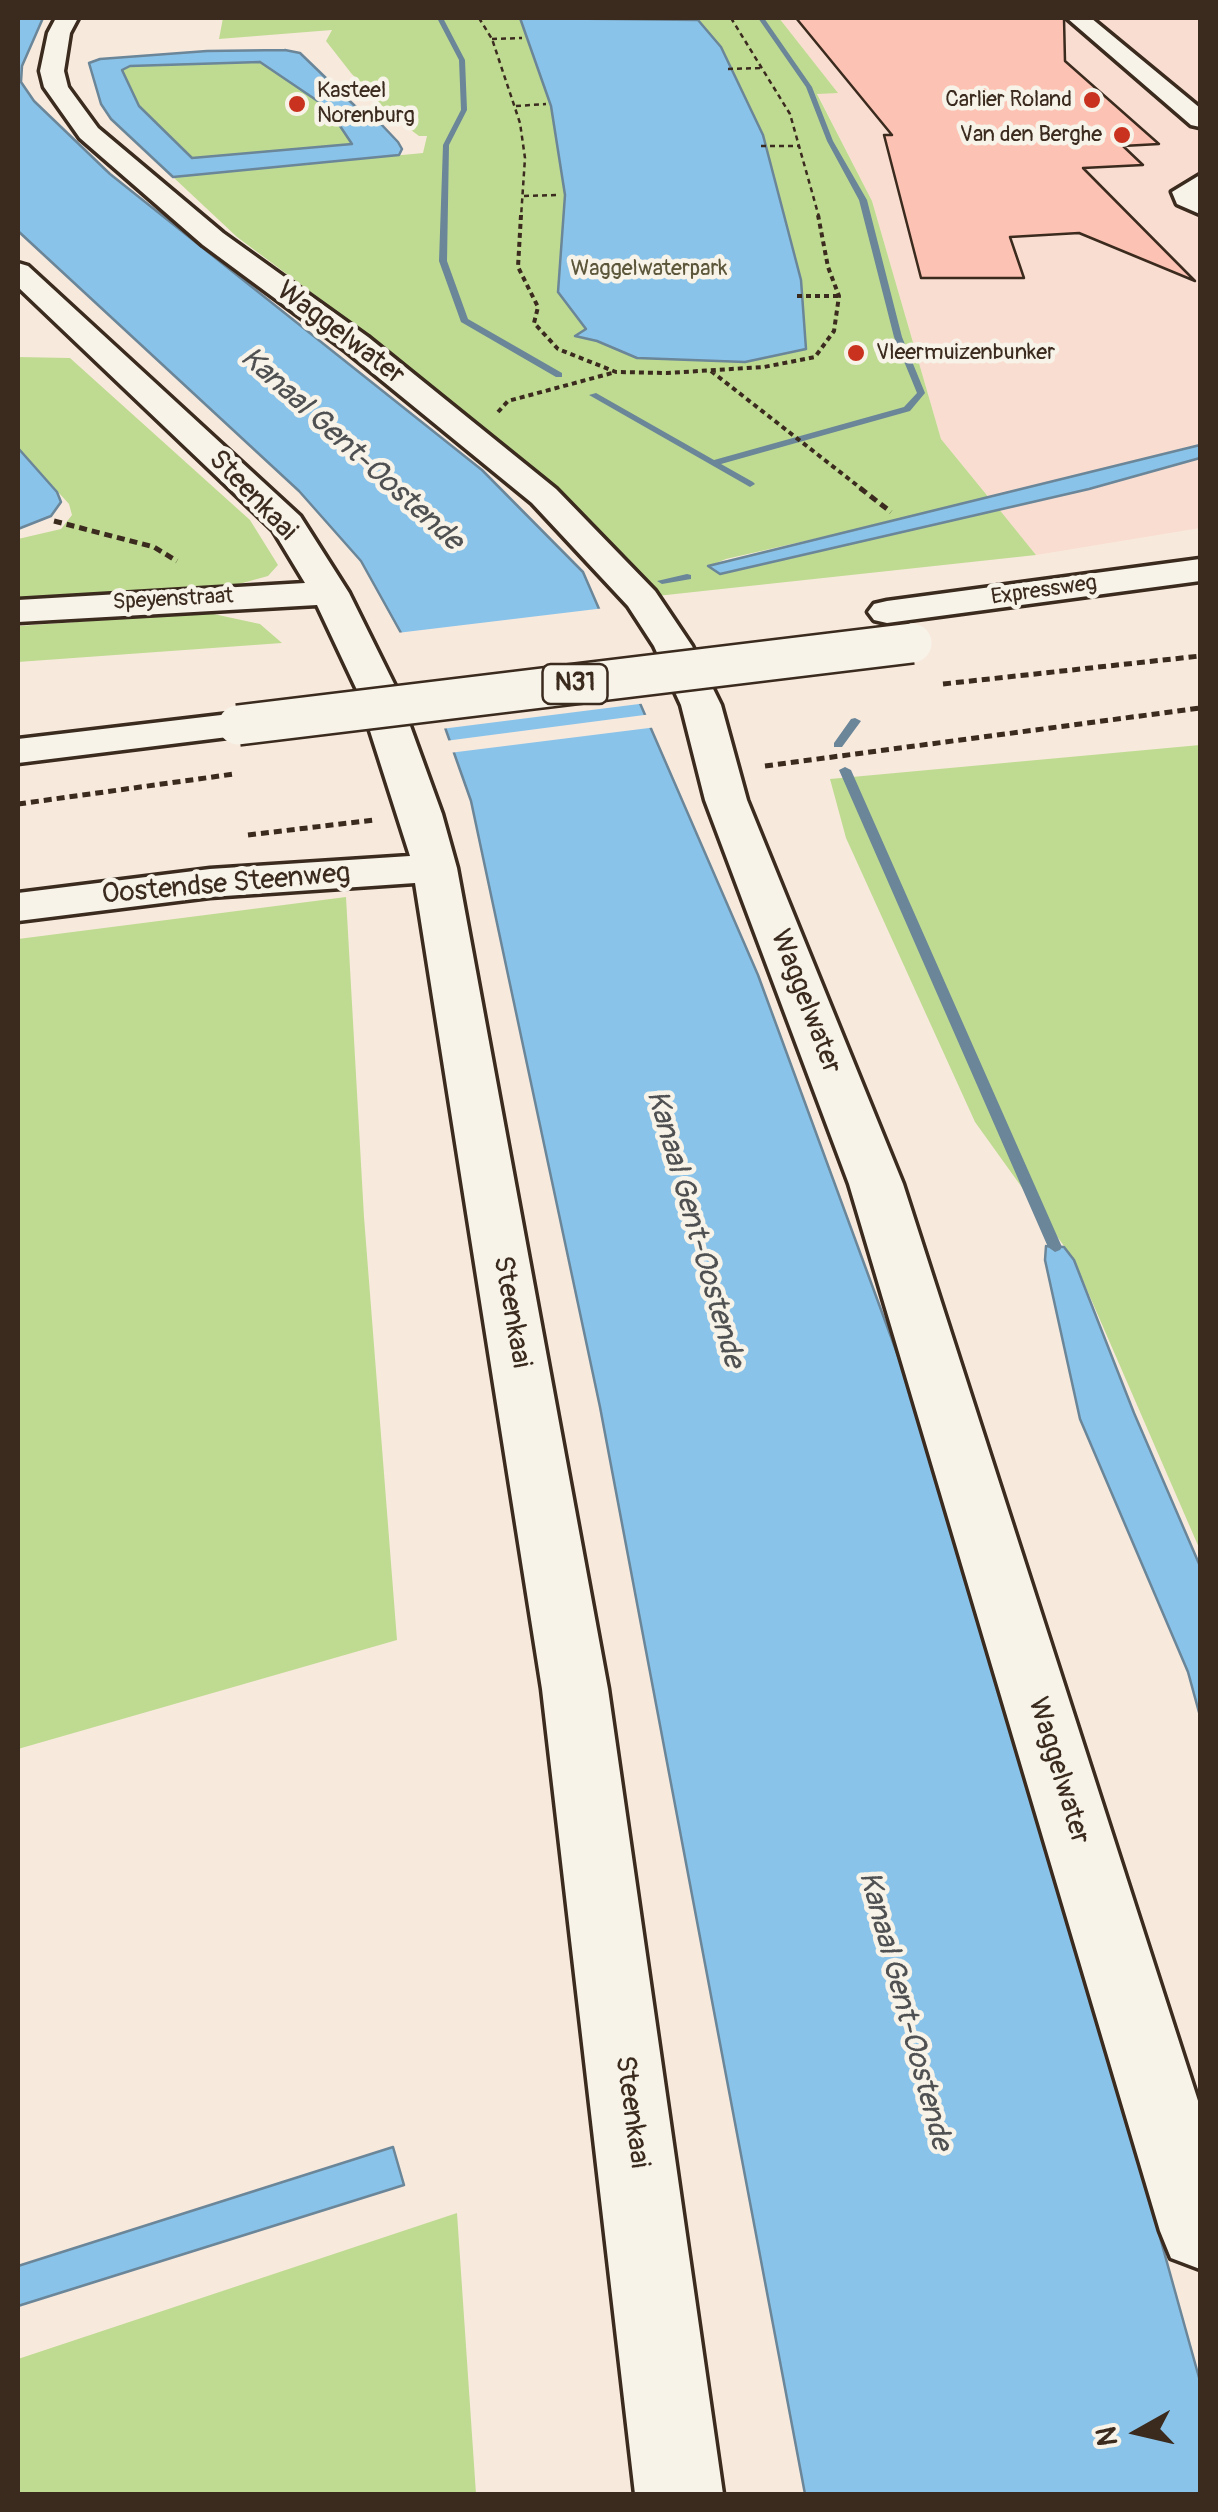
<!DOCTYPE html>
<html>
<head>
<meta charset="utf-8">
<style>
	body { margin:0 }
	#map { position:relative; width:1218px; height:2512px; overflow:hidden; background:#f8e9dd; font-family:Pangolin,sans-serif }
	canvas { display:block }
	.frame { position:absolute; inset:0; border:20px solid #3b2a1e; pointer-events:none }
	.north { position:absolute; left:1088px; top:2382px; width:100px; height:100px; -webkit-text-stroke:8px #f7f3e8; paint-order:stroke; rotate:262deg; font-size:28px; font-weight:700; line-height:40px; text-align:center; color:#3b2a1e }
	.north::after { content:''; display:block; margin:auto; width:35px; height:45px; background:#3b2a1e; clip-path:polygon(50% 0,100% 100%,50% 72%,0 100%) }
</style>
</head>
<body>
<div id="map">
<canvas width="1218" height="2512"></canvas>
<div class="frame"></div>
<div class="north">N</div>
</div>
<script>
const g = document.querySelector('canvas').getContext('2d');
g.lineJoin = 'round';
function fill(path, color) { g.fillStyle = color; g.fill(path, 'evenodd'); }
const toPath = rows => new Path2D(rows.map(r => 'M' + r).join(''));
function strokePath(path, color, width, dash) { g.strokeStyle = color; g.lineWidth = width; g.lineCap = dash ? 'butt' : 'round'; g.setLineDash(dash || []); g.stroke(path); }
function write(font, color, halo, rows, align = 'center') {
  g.font = font + ' Pangolin,sans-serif'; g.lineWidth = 9; g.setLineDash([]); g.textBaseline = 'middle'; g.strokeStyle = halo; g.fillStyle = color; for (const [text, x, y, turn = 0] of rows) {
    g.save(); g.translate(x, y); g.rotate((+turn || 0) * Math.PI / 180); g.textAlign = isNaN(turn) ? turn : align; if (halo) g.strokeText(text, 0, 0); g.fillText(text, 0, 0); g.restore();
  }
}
const built = toPath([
	[779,18,1200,18,1200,528,1036,555,941,439,872,201,817,93,837,92]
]);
const green = toPath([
	[223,18,779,18,838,93,817,94,872,201,941,439,990,499,726,559,709,566,720,574,998,508,1036,555,657,596,488,433,331,307,237,237,173,177,423,153,427,136,419,136,391,115,351,73,326,41,332,30,219,39],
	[260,62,328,108,352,144,192,158,139,106,123,73,123,68,130,66],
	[18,357,70,358,250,520,278,565,268,576,239,584,18,602,18,539,61,529,72,515,69,504,18,448],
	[209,613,260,624,282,643,18,662,18,626],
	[1200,745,1200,1550,1074,1260,975,1122,846,838,830,779],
	[346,897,364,1217,397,1640,18,1749,18,939],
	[457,2213,476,2494,18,2494,18,2359]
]);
const water = toPath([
	[18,18,43,18,22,66,21,82,34,101,110,174,482,470,583,572,758,975,905,1375,1073,1925,1200,2381,1200,2494,805,2494,600,1407,471,801,430,685,361,561,299,491,18,231,18,18],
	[520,18,698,20,721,47,763,135,801,280,806,349,745,362,637,358,597,341,575,336,586,329,558,292,565,195,551,106,520,18],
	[285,50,300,53,356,107,380,123,398,142,402,149,399,155,173,177,111,119,101,104,89,63,100,59,207,51,285,50],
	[260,62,328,108,352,144,192,158,139,106,122,70,130,66,260,62],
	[1200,445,1200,458,1089,489,720,574,708,566,1200,445],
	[18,448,57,492,61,502,51,516,18,529,18,448],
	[1046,1246,1064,1247,1074,1260,1134,1413,1200,1566,1200,1716,1188,1672,1080,1419,1045,1260,1046,1246],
	[393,2147,404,2185,18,2306,18,2266,393,2147]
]);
const pier = toPath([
	[605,608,647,703,441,729,425,687,397,633],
	[652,714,657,727,449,753,445,741]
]);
const stream = toPath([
	[437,18,443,18,465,60,467,110,449,145,447,261,468,319,562,373,562,377,556,377,461,322,439,261,443,145,461,110,459,60,437,18],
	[758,18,764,18,812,87,833,141,867,200,902,337,925,393,910,411,721,464,753,482,755,484,750,487,589,395,596,393,714,460,904,407,917,393,894,337,859,200,827,141,806,87,758,18],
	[687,574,691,575,691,579,662,584,657,581,687,574],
	[855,718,861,721,842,747,834,747,834,743,851,719,855,718],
	[845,767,851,770,1062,1247,1060,1250,1055,1252,1048,1247,839,770,845,767]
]);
const building = toPath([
	[796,18,1064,18,1065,61,1159,144,1123,146,1143,165,1083,168,1195,281,1079,233,1010,237,1024,278,921,278,884,135,892,135,796,18]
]);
const pathFar2 = toPath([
	[479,18,492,39,520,123,525,158,521,217],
	[731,18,790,114,819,217],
	[492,39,522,38],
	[728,69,761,68],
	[516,106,546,104],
	[761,146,799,146],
	[524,196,558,195]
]);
const pathFar1 = toPath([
	[521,215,518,267,538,307,534,323,558,349,616,372,667,373,764,367,815,357,834,331,839,296,828,267,818,215],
	[797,296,839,296],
	[711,371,863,490],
	[498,412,508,401,612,373]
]);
const path = toPath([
	[860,488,891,512],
	[54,521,154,547,177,561],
	[943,684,1200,656],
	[765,766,1200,708],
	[18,804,234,774],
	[248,835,374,820]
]);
const minor = toPath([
	[56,18,78,18,70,33,64,71,68,87,98,128,223,233,368,337,556,489,655,591,692,646,721,705,747,800,903,1184,1200,2107,1200,2269,1171,2258,1160,2231,849,1184,705,800,681,705,654,646,628,606,532,503,346,351,203,245,80,138,44,87,40,71,48,33,56,18],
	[1067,18,1091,18,1200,108,1200,127,1191,125,1067,18],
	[1200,175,1200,214,1177,204,1172,192,1200,175],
	[18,263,28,266,300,516,349,593,397,690,442,814,457,868,608,1689,723,2494,635,2494,542,1689,415,883,210,897,18,921,18,893,210,869,410,856,357,690,317,605,18,622,18,600,305,583,273,530,18,287,18,263]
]);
const highway = toPath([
	[1200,559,1200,581,887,623,874,620,868,612,874,604,887,601,1200,559],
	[238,713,252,716,258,725,252,734,18,763,18,739,238,713]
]);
const highwayBridge = toPath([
	[238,725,912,643]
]);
const markers = [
	[1092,100,10,"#c8321e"],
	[297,104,10,"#c8321e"],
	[1122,135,10,"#c8321e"],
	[856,353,10,"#c8321e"]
];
const farPoinames = [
	["Kasteel",317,91],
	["Norenburg",317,116],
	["Carlier Roland",1072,100,"right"],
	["Van den Berghe",1102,135,"right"],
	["Vleermuizenbunker",876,353]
];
const farParknames = [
	["Waggelwaterpark",649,269]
];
const farStreetnames = [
	["Expressweg",1044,591,-8],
	["Speyenstraat",173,600,-3]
];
const shields = [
	[575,684,65]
];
const shieldNames = [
	["N31",575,684]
];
const streetNames = [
	["Waggelwater",340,334,37],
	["Steenkaai",252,496,46],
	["Oostendse Steenweg",226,885,-5],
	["Waggelwater",805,1002,69],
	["Steenkaai",511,1312,80],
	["Waggelwater",1058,1771,73],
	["Steenkaai",631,2112,82]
];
const waterNames = [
	["Kanaal Gent-Oostende",351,450,42],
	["Kanaal Gent-Oostende",694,1229,74],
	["Kanaal Gent-Oostende",904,2011,75]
];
fill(built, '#f9ddd0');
fill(green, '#bfdb92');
fill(water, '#8ac3e9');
strokePath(water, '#6a8698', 2.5);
fill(pier, '#f8e9dd');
fill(stream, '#6a8698');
fill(building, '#fcc2b3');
strokePath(building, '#3b2a1e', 2.5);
strokePath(minor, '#3b2a1e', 7);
strokePath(highway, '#3b2a1e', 7);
strokePath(pathFar2, '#3b2a1e', 2.5, [5, 4]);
strokePath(pathFar1, '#3b2a1e', 4, [5, 4]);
strokePath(path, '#3b2a1e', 5, [8, 5]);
fill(minor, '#f7f3e8');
fill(highway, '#f7f3e8');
strokePath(highwayBridge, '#3b2a1e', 44, []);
strokePath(highwayBridge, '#f7f3e8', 39);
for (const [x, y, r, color] of markers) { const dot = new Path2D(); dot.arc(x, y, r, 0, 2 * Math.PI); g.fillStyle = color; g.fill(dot); strokePath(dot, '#f7f3e8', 4); }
write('22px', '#3b2a1e', '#f7f3e8', farPoinames, 'left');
write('22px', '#5c563b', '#f7f3e8', farParknames);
write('22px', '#3b2a1e', '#f7f3e8', farStreetnames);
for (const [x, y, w] of shields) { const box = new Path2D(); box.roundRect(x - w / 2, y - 20, w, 40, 8); g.fillStyle = '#f7f3e8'; g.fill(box); strokePath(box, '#3b2a1e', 2.5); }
write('bold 25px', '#3b2a1e', null, shieldNames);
write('28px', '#3b2a1e', '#f7f3e8', streetNames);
write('italic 30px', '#4f5051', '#f7f3e8', waterNames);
</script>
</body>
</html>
